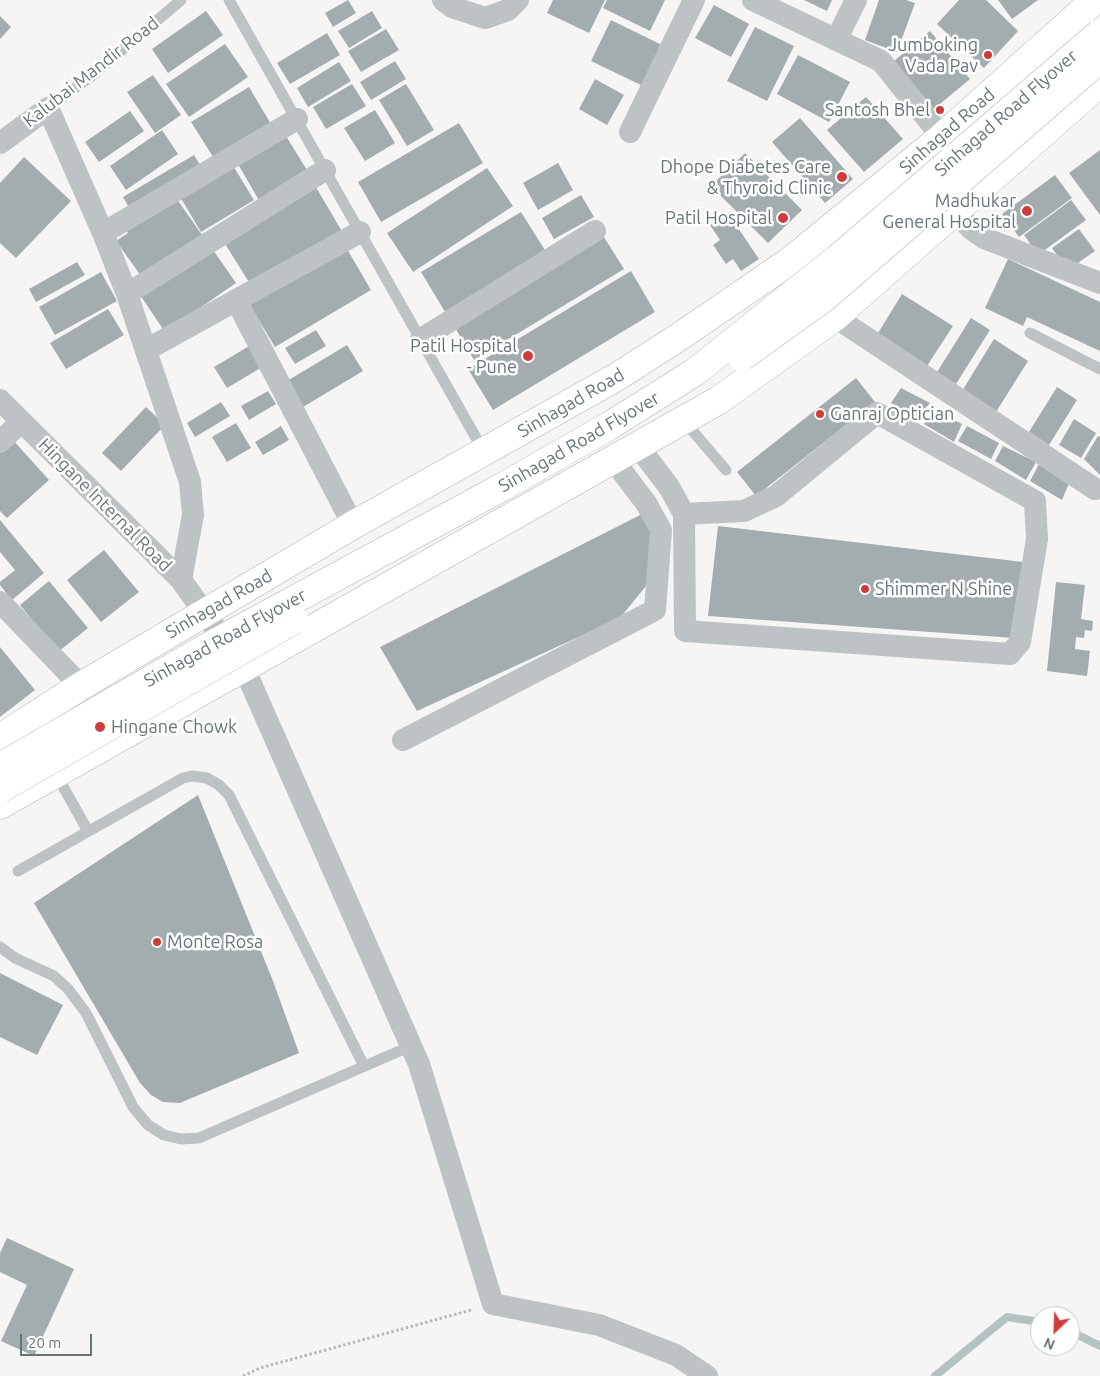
<!DOCTYPE html>
<html>
<head>
<meta charset="utf-8">
<style>
	body { margin:0 }
	#map { position:relative; width:1100px; height:1376px; overflow:hidden; background:#f6f5f3; font-family:Ubuntu,sans-serif }
	canvas { display:block }
	.north { position:absolute; left:1030px; top:1306px; width:50px; height:50px; box-sizing:border-box; background:#fff; border:1px solid #c1c8ca; border-radius:50%; rotate:204deg; font-size:14px; font-weight:700; line-height:20px; text-align:center; color:#64767a }
	.north::after { content:''; display:block; margin:auto; width:18px; height:22px; background:#ce3d3b; clip-path:polygon(50% 0,100% 100%,50% 72%,0 100%) }
	.scale { position:absolute; left:20px; top:1334px; width:72px; height:22px; box-sizing:border-box; border:2px solid #64767a; border-top:0; padding-left:6px; font-size:15px; line-height:18px; white-space:nowrap; color:#64767a; -webkit-text-stroke:4px #fff; paint-order:stroke }
</style>
</head>
<body>
<div id="map">
<canvas width="1100" height="1376"></canvas>
<div class="north">N</div>
<div class="scale">20 m</div>
</div>
<script>
const g = document.querySelector('canvas').getContext('2d');
g.lineJoin = 'round';
const toPath = rows => new Path2D(rows.map(r => 'M' + r).join(''));
function strokePath(path, color, width, dash) { g.strokeStyle = color; g.lineWidth = width; g.lineCap = dash ? 'butt' : 'round'; g.setLineDash(dash || []); g.stroke(path); }
function fill(path, color) { g.fillStyle = color; g.fill(path, 'evenodd'); }
function write(font, color, halo, rows, align = 'center') {
  g.font = font + ' Ubuntu,sans-serif'; g.lineWidth = 5; g.setLineDash([]); g.textBaseline = 'middle'; g.strokeStyle = halo; g.fillStyle = color; for (const [text, x, y, turn = 0] of rows) {
    g.save(); g.translate(x, y); g.rotate((+turn || 0) * Math.PI / 180); g.textAlign = isNaN(turn) ? turn : align; if (halo) g.strokeText(text, 0, 0); g.fillText(text, 0, 0); g.restore();
  }
}
const stream = toPath([
	[1070,1331,1100,1346],
	[935,1376,1007,1317,1040,1322]
]);
const building = toPath([
	[348,0,356,13,333,27,325,13],
	[553,0,605,0,589,33,547,13],
	[607,0,665,0,650,31,603,8],
	[804,0,832,0,827,11],
	[879,0,906,0,915,3,897,52,865,40],
	[959,0,986,0,1018,31,984,68,937,24],
	[998,0,1038,0,1012,19],
	[714,5,749,24,731,57,695,38],
	[206,11,223,35,168,73,152,49],
	[372,11,382,28,349,48,338,31],
	[0,16,11,27,0,39],
	[611,20,664,46,645,87,591,61],
	[755,27,794,46,767,101,727,81],
	[386,29,399,50,361,72,348,51],
	[930,31,970,79,934,109,894,61],
	[327,33,340,55,290,84,277,63],
	[225,44,248,77,189,117,166,84],
	[798,55,850,82,829,122,777,94],
	[395,61,406,79,371,100,360,82],
	[339,62,351,81,308,107,297,88],
	[153,75,181,115,155,133,127,92],
	[595,79,624,95,607,125,579,109],
	[352,84,366,106,326,129,313,107],
	[406,84,434,130,407,146,379,100],
	[249,87,274,129,217,163,191,122],
	[866,97,903,139,864,172,827,130],
	[375,110,395,143,365,161,344,128],
	[130,111,144,131,99,162,85,142],
	[800,118,853,179,825,203,772,142],
	[459,123,483,163,381,222,358,182],
	[162,130,178,154,126,190,110,166],
	[286,136,310,175,261,204,238,164],
	[1100,150,1100,215,1069,173],
	[745,153,802,210,768,243,711,186],
	[194,155,204,171,132,213,123,197],
	[24,157,71,201,16,258,0,243,0,183],
	[558,163,573,190,538,210,523,183],
	[232,164,254,200,201,232,179,195],
	[487,168,513,206,413,272,387,233],
	[1055,175,1072,198,1019,237,1002,214],
	[314,184,343,233,252,287,222,239],
	[174,195,205,239,144,280,116,241,128,233,125,228],
	[581,195,594,217,554,239,542,218],
	[1071,200,1086,220,1038,255,1024,235],
	[521,212,548,255,447,315,421,272],
	[728,213,759,259,741,271,733,259,726,264,713,245,720,240,710,225],
	[1079,229,1095,251,1068,270,1052,248],
	[602,234,624,269,474,360,453,324],
	[209,244,236,283,165,332,138,292],
	[344,244,371,290,275,347,248,302],
	[1008,259,1100,302,1100,351,1027,317,1023,326,985,308],
	[77,262,85,275,36,302,29,289],
	[631,271,655,312,493,410,468,369],
	[101,272,117,301,55,335,39,307],
	[902,294,953,326,925,369,875,338],
	[108,309,124,335,66,369,50,343],
	[971,318,990,330,956,384,937,372],
	[316,330,326,346,295,364,285,348],
	[994,339,1028,361,996,412,962,391],
	[251,345,264,366,227,388,214,367],
	[347,345,363,371,303,407,287,381],
	[856,378,875,402,756,496,737,472],
	[1057,387,1077,400,1049,445,1029,432],
	[901,388,930,403,917,418,891,403],
	[268,391,276,404,249,420,241,406],
	[221,402,230,416,195,437,187,423],
	[146,407,165,425,121,471,102,453],
	[934,410,962,424,954,442,924,424],
	[1074,419,1096,433,1081,458,1059,445],
	[236,423,251,448,227,462,212,437],
	[281,426,289,440,263,455,255,442],
	[967,426,999,443,991,459,958,441],
	[1098,436,1100,437,1100,475,1084,459],
	[13,440,49,480,7,518,0,511,0,452],
	[1003,446,1036,462,1026,480,995,461],
	[1039,464,1070,481,1062,500,1030,481],
	[648,511,652,539,646,586,620,618,417,711,380,647],
	[0,520,44,573,12,600,0,585,0,582,15,570,0,552],
	[718,526,1023,562,1014,638,708,616],
	[104,550,139,592,101,622,67,580],
	[49,581,88,628,58,652,20,605],
	[1056,582,1085,585,1081,619,1093,621,1092,631,1085,630,1084,638,1076,637,1075,649,1090,651,1087,676,1047,671],
	[0,647,35,690,0,717],
	[198,795,273,981,299,1053,180,1103,163,1102,151,1095,140,1083,34,903],
	[0,973,63,1005,37,1055,0,1037],
	[7,1238,74,1269,34,1356,1,1341,27,1285,0,1272,0,1253]
]);
const path = toPath([
	[243,1376,260,1368,471,1310]
]);
const service = toPath([
	[229,0,484,452],
	[48,108,94,74,181,0],
	[1030,333,1100,369],
	[684,421,726,470],
	[56,774,88,831],
	[18,871,183,778,192,776,207,778,219,785,229,795,364,1066],
	[0,947,15,958,54,976,68,989,86,1013,133,1107,148,1125,164,1135,181,1139,199,1138,411,1046]
]);
const minor = toPath([
	[443,0,452,7,485,18,508,10,518,0],
	[753,0,881,61,942,137],
	[836,40,856,0],
	[630,132,694,0],
	[0,143,48,108,103,233,127,294,190,482,193,515,181,580],
	[955,210,971,229,984,238,1100,283],
	[103,233,297,119],
	[127,294,325,170],
	[236,300,353,525],
	[835,317,1095,489],
	[421,339,595,231],
	[146,350,360,232],
	[0,400,181,580,244,668,419,1064,493,1304,599,1325,676,1355,707,1376],
	[0,442,21,422],
	[638,446,669,487,684,514,685,631,1010,654,1020,642,1037,539,1035,501,877,413,776,496,744,511,684,514],
	[0,602,81,686],
	[403,740,655,610,661,530,646,503,614,461]
]);
const primary = toPath([
	[0,738,81,686,353,525,615,378,679,337,790,261,942,137,1095,0],
	[0,805,719,400,835,317,1100,83]
]);
const primaryBridge = toPath([
	[742,357,824,298,1100,59],
	[0,767,209,646,504,486,609,426,695,372,838,258,1100,33],
	[0,789,294,620]
]);
const markers = [
	[988,55,5,"#ce3d3b"],
	[940,110,5,"#ce3d3b"],
	[842,177,6,"#ce3d3b"],
	[1027,211,6,"#ce3d3b"],
	[783,218,6,"#ce3d3b"],
	[528,356,6,"#ce3d3b"],
	[820,414,5,"#ce3d3b"],
	[865,589,5,"#ce3d3b"],
	[100,727,6,"#ce3d3b"],
	[157,942,5,"#ce3d3b"]
];
const poiNames = [
	["Jumboking",978,45],
	["Vada Pav",978,66],
	["Santosh Bhel",930,110],
	["Dhope Diabetes Care",831,167],
	["& Thyroid Clinic",831,188],
	["Madhukar",1016,201],
	["General Hospital",1016,222],
	["Patil Hospital",772,218],
	["Patil Hospital",517,346],
	["- Pune",517,367],
	["Ganraj Optician",830,414,"left"],
	["Shimmer N Shine",875,589,"left"],
	["Hingane Chowk",111,727,"left"],
	["Monte Rosa",167,942,"left"]
];
const streetNames = [
	["Kalubai Mandir Road",91,72,-38],
	["Sinhagad Road Flyover",1006,113,-41],
	["Sinhagad Road",947,131,-41],
	["Sinhagad Road",571,403,-30],
	["Sinhagad Road Flyover",579,442,-30],
	["Hingane Internal Road",105,505,45],
	["Sinhagad Road",219,604,-30],
	["Sinhagad Road Flyover",225,638,-29]
];
strokePath(stream, '#b4c2c3', 8);
fill(building, '#a3adaf');
strokePath(primary, '#afb5b6', 29);
strokePath(path, '#b5b9ba', 3, [2.5, 2.5]);
strokePath(service, '#bdc2c4', 11);
strokePath(minor, '#bdc2c4', 22);
strokePath(primary, '#fff', 28);
strokePath(primaryBridge, '#afb5b6', 29, []);
strokePath(primaryBridge, '#fff', 28);
for (const [x, y, r, color] of markers) { const dot = new Path2D(); dot.arc(x, y, r, 0, 2 * Math.PI); g.fillStyle = color; g.fill(dot); strokePath(dot, '#fff', 2); }
write('18px', '#64767a', '#fff', poiNames, 'right');
write('18px', '#64767a', '#fff', streetNames);
</script>
</body>
</html>
